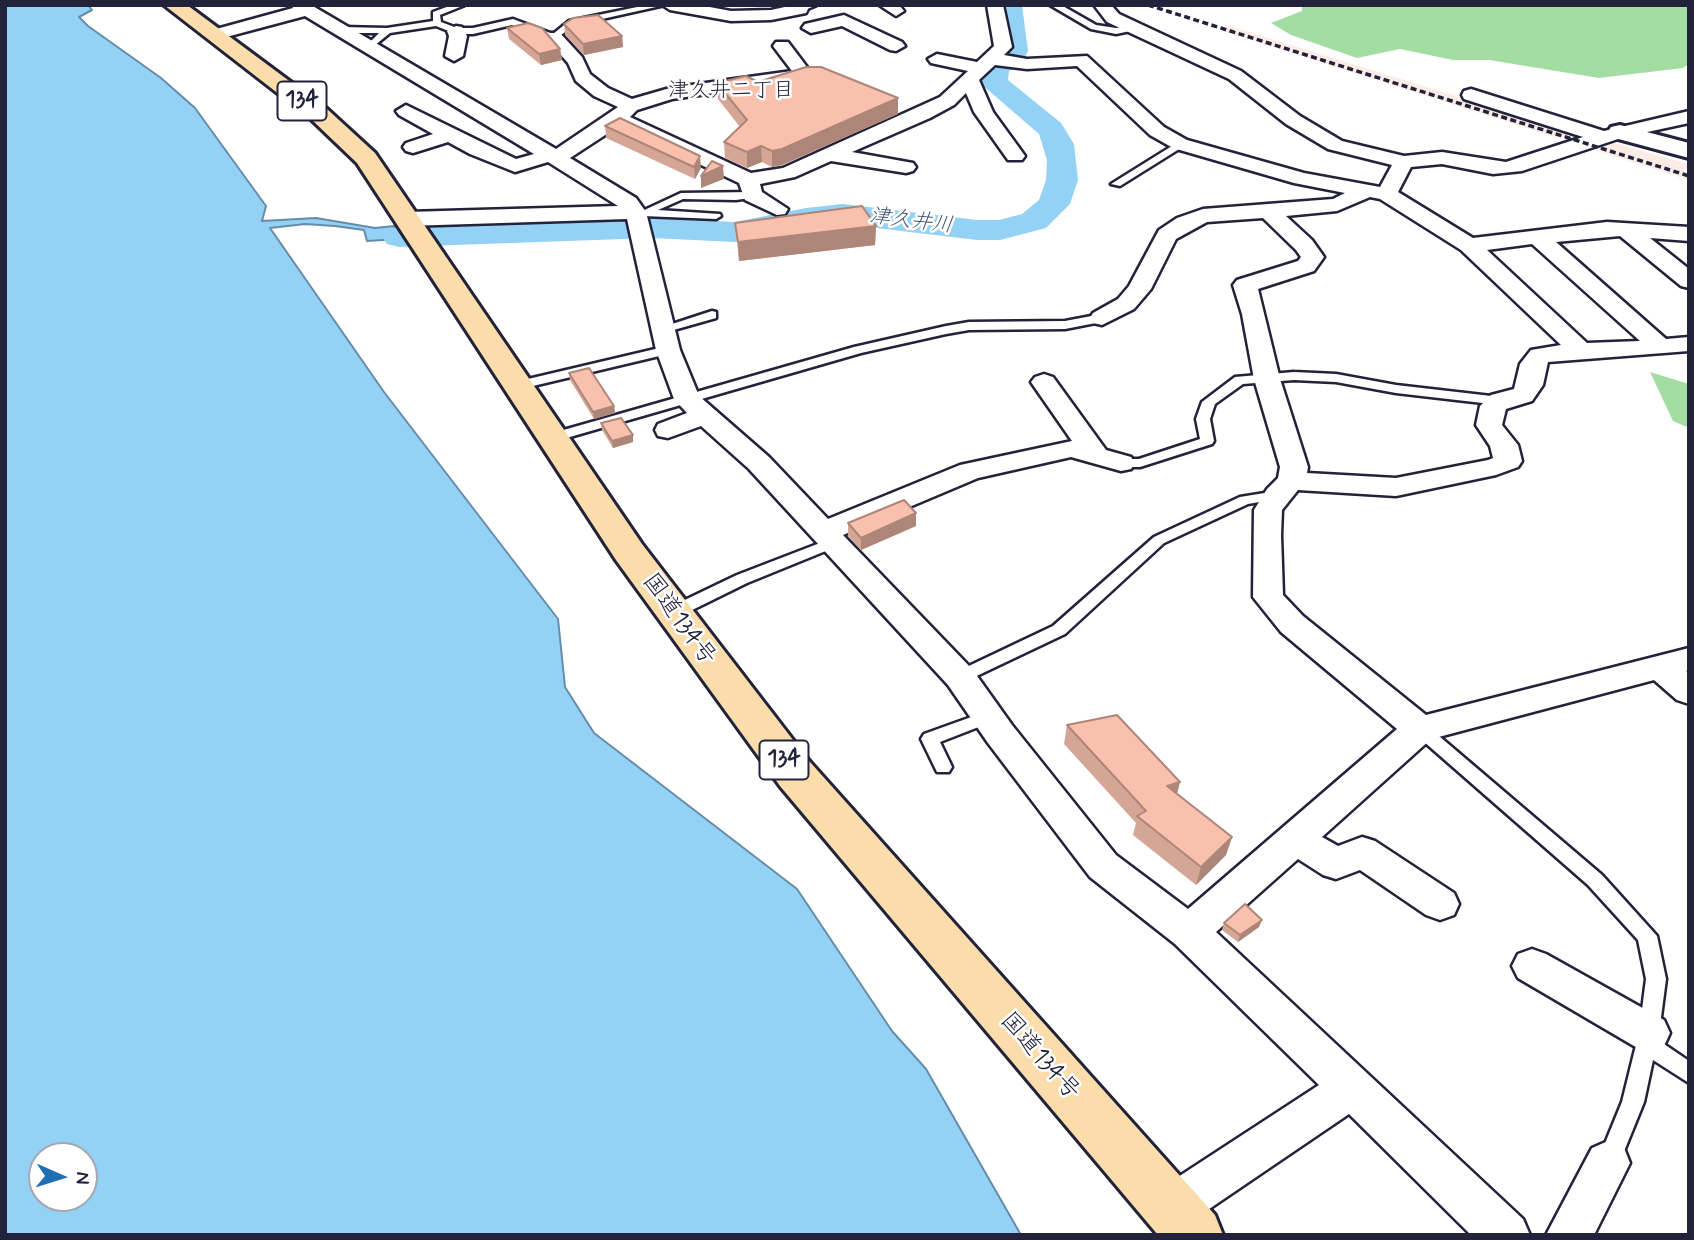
<!DOCTYPE html>
<html>
<head>
<meta charset="utf-8">
<style>
	body { margin:0 }
	#map { position:relative; width:1694px; height:1240px; overflow:hidden; background:#fff; font-family:Mynerve,sans-serif }
	canvas { display:block }
	.frame { position:absolute; inset:0; border:7px solid #22223b; pointer-events:none }
	.north { position:absolute; left:28px; top:1142px; width:70px; height:70px; box-sizing:border-box; background:#fff; border:2px solid #a7a7b1; border-radius:50%; rotate:93deg; font-size:19px; font-weight:700; line-height:28px; text-align:center; color:#22223b }
	.north::after { content:''; display:block; margin:auto; width:24px; height:32px; background:#1f6fb2; clip-path:polygon(50% 0,100% 100%,50% 72%,0 100%) }
</style>
</head>
<body>
<div id="map">
<canvas width="1694" height="1240"></canvas>
<div class="frame"></div>
<div class="north">N</div>
</div>
<script>
const g = document.querySelector('canvas').getContext('2d');
g.lineJoin = 'round';
function fill(path, color) { g.fillStyle = color; g.fill(path, 'evenodd'); }
const toPath = rows => new Path2D(rows.map(r => 'M' + r).join(''));
function strokePath(path, color, width, dash) { g.strokeStyle = color; g.lineWidth = width; g.lineCap = dash ? 'butt' : 'round'; g.setLineDash(dash || []); g.stroke(path); }
function write(font, color, halo, rows, align = 'center') {
  g.font = font + ' Mynerve,"Klee One",sans-serif'; g.lineWidth = 5; g.setLineDash([]); g.textBaseline = 'middle'; g.strokeStyle = halo; g.fillStyle = color; for (const [text, x, y, turn = 0] of rows) {
    g.save(); g.translate(x, y); g.rotate((+turn || 0) * Math.PI / 180); g.textAlign = isNaN(turn) ? turn : align; if (halo) g.strokeText(text, 0, 0); g.fillText(text, 0, 0); g.restore();
  }
}
const built = toPath([
	[1230,26,1485,105,1578,132,1558,138,1220,30],
	[1611,142,1689,164,1689,170,1679,169,1689,173,1689,180,1594,150]
]);
const green = toPath([
	[1302,5,1689,5,1689,64,1683,68,1599,78,1489,60,1453,60,1400,49,1357,58,1291,35,1271,23,1302,11],
	[1650,372,1689,384,1689,428,1673,421]
]);
const water = toPath([
	[5,5,88,5,92,10,79,17,88,26,161,78,195,108,266,206,262,221,316,218,375,228,394,226,399,239,367,241,364,230,335,226,305,224,270,228,384,392,558,619,565,687,594,733,797,889,892,1031,926,1069,1021,1235,5,1235,5,5],
	[42,1156,84,1156,84,1198,42,1198,42,1156]
]);
const river = toPath([
	[997,5,1022,5,1028,51,1022,63,1009,71,1008,80,1061,123,1074,144,1078,180,1070,204,1046,228,1000,240,977,240,843,224,806,228,735,242,652,238,399,247,387,244,382,237,387,230,399,227,652,218,735,222,806,208,843,204,977,220,999,220,1022,214,1039,200,1046,180,1047,160,1039,134,980,83,980,73,984,66,1002,51,997,5]
]);
const service = toPath([
	[452,5,465,5,440,15,441,22,457,28,473,28,513,19,553,34,569,21,647,5,665,5,575,25,554,40,512,25,473,34,456,34,436,26,390,33,369,50,365,47,379,33,341,33,337,30,341,27,387,28,433,21,433,12,452,5],
	[803,5,817,5,800,12,796,9,803,5],
	[1050,5,1061,5,1096,25,1116,28,1136,26,1140,29,1116,34,1091,29,1050,5],
	[1180,141,1185,144,1184,146,1120,186,1111,184,1180,141],
	[753,192,757,193,757,197,736,200,683,199,658,210,720,214,721,216,716,219,643,216,638,213,681,193,753,192],
	[712,311,716,312,716,318,663,333,657,329,712,311],
	[1102,314,1106,315,1106,321,1065,329,969,330,946,334,861,353,556,441,551,442,544,438,546,435,854,347,946,326,969,322,1065,321,1102,314],
	[668,346,674,350,672,353,516,390,510,386,511,383,668,346],
	[1294,372,1336,374,1396,385,1500,397,1507,401,1500,405,1396,393,1336,382,1294,380,1243,384,1215,404,1210,419,1214,441,1212,444,1140,467,1121,467,1114,463,1121,459,1139,459,1200,439,1196,419,1202,402,1235,377,1294,372],
	[1277,491,1284,495,1282,498,1248,504,1164,543,1065,634,966,681,960,683,954,681,952,677,954,673,1053,626,1154,537,1240,497,1277,491],
	[833,538,838,540,840,543,838,546,747,583,678,617,672,618,664,613,666,609,737,575,833,538],
	[988,711,994,713,996,717,994,721,940,742,952,767,949,772,937,772,921,739,924,734,988,711],
	[1420,723,1426,725,1602,875,1657,936,1666,979,1658,1040,1689,1061,1689,1083,1653,1060,1644,1102,1616,1171,1608,1174,1600,1171,1597,1163,1622,1102,1639,1033,1646,979,1638,940,1588,885,1414,733,1411,729,1414,725,1420,723]
]);
const minor = toPath([
	[291,5,311,5,556,149,618,107,594,96,576,81,568,63,545,37,548,33,560,33,582,57,590,74,608,88,632,99,670,88,792,71,773,46,776,42,788,42,813,75,810,79,672,99,637,110,630,117,751,173,783,168,940,97,968,71,931,63,928,59,937,54,977,62,994,46,987,5,1003,5,1012,47,1004,55,1027,59,1087,56,1164,127,1187,140,1304,173,1380,187,1392,165,1328,149,1286,124,1229,79,1107,22,1094,5,1111,5,1119,14,1241,71,1300,116,1342,141,1404,156,1442,152,1506,162,1583,137,1464,99,1462,95,1464,91,1471,89,1604,131,1689,111,1689,123,1624,137,1522,171,1493,174,1442,164,1411,167,1398,192,1473,238,1607,222,1689,227,1689,241,1650,238,1689,269,1689,288,1681,286,1620,236,1556,242,1666,339,1689,337,1689,351,1548,362,1543,385,1532,401,1506,409,1502,425,1518,445,1522,461,1518,467,1496,475,1396,496,1298,490,1282,510,1281,535,1283,595,1303,616,1426,715,1689,648,1689,670,1686,671,1689,673,1689,704,1677,700,1654,680,1431,739,1322,837,1338,846,1362,837,1375,841,1454,893,1459,904,1454,915,1440,920,1426,915,1360,870,1336,879,1323,875,1298,859,1216,932,1523,1219,1530,1235,1471,1235,1349,1114,1187,1224,1171,1231,1155,1224,1148,1208,1155,1192,1319,1085,1175,944,1090,877,988,743,948,685,749,469,701,426,668,438,658,436,655,430,658,424,687,413,674,399,656,350,627,219,407,226,399,224,396,219,399,214,407,212,618,206,548,162,515,172,470,154,448,142,413,153,406,151,403,147,406,143,433,134,399,115,396,111,406,105,516,159,534,154,305,16,215,40,206,35,209,31,293,8,291,5],
	[995,65,1027,69,1077,66,1150,135,1173,148,1294,183,1345,193,1333,199,1203,209,1177,218,1159,230,1129,286,1118,299,1093,313,1090,318,1093,323,1102,325,1134,309,1151,289,1176,239,1207,222,1263,218,1296,250,1301,257,1298,261,1237,280,1233,285,1242,314,1254,379,1280,467,1278,478,1267,489,1254,510,1253,597,1281,632,1397,729,1188,909,1116,855,1012,725,972,669,843,535,978,478,1071,457,1121,471,1131,469,1135,463,1131,457,1106,450,1053,377,1044,374,1035,377,1031,382,1072,441,960,465,828,519,769,457,699,396,680,350,646,212,636,198,570,158,619,126,739,183,745,200,777,215,785,214,788,209,762,192,760,184,795,177,831,161,906,173,913,171,916,167,913,163,852,152,930,118,954,105,966,93,974,112,1008,160,1022,160,1025,156,993,112,979,80,995,65],
	[1370,197,1380,199,1461,250,1561,345,1531,350,1520,364,1514,389,1491,395,1480,406,1476,425,1490,446,1493,458,1488,460,1396,478,1307,473,1308,467,1280,379,1258,289,1314,271,1324,257,1312,240,1286,216,1337,211,1370,197],
	[1532,244,1640,341,1587,343,1487,250,1532,244],
	[662,5,699,5,731,11,771,10,794,5,806,5,808,9,806,13,771,20,731,21,670,10,662,5],
	[879,5,899,5,904,11,896,16,879,5],
	[844,15,902,42,905,46,896,51,890,50,842,26,811,33,802,28,805,24,844,15],
	[456,26,462,27,467,36,463,56,454,61,445,56,449,36,447,31,456,26],
	[1532,949,1546,954,1664,1020,1670,1033,1664,1046,1649,1052,1634,1046,1518,978,1512,966,1518,954,1532,949],
	[1608,1141,1624,1148,1630,1163,1594,1235,1546,1235,1592,1148,1608,1141]
]);
const tertiary = toPath([
	[1620,125,1689,143,1689,158,1611,137,1608,132,1611,127,1620,125]
]);
const trunk = toPath([
	[164,5,187,5,327,109,375,153,642,544,810,762,1215,1215,1223,1235,1158,1235,780,786,616,560,357,163,311,119,164,5]
]);
const rail = toPath([
	[1148,5,1689,176]
]);
const wall = toPath([
	[564,24,622,36,623,47,584,55,565,35],
	[507,28,560,49,562,60,541,65,509,39],
	[758,82,898,98,898,114,782,165,772,167,762,162,747,168,725,158,724,142,740,127,718,99,717,83],
	[605,126,701,168,695,179,606,138],
	[735,223,876,226,875,245,739,261],
	[569,373,614,406,615,413,594,419,570,380],
	[601,423,633,435,633,442,613,448,602,430],
	[916,513,916,526,861,550,848,536,848,523],
	[1067,725,1180,782,1177,794,1232,837,1226,855,1196,885,1133,835,1136,823,1064,744],
	[1224,923,1259,927,1238,942,1222,930]
]);
const shadedWall = toPath([
	[622,36,623,47,584,55,583,44],
	[560,49,562,60,541,65,539,54],
	[898,98,898,114,782,165,772,167,772,151],
	[761,146,762,162,747,168,747,152],
	[700,156,701,168,695,179,694,167],
	[723,166,724,179,701,188,701,176],
	[876,226,875,245,739,261,738,242],
	[614,406,615,413,594,419,593,412],
	[633,435,633,442,613,448,612,441],
	[916,513,916,526,861,550,861,538],
	[1180,782,1175,801,1167,786],
	[1232,837,1226,855,1196,885,1201,867],
	[1262,920,1259,927,1238,942,1240,935]
]);
const building = toPath([
	[598,15,622,36,583,44,564,24,573,18,598,15],
	[528,23,542,28,560,49,539,54,507,28,528,23],
	[806,67,821,67,898,98,782,149,772,151,761,146,747,152,724,142,747,120,717,83,746,76,758,82,806,67],
	[620,118,700,156,694,167,605,126,620,118],
	[712,161,723,166,701,176,712,161],
	[862,206,876,226,738,242,735,223,862,206],
	[589,368,614,406,593,412,569,373,589,368],
	[621,418,633,435,612,441,601,423,621,418],
	[904,500,916,513,861,538,848,523,904,500],
	[1117,715,1180,782,1167,786,1232,837,1201,867,1137,816,1146,811,1067,725,1117,715],
	[1245,904,1262,920,1240,935,1224,923,1245,904]
]);
const farNeighbourhoodnames = [
	["津久井二丁目",731,92]
];
const farWaternames = [
	["津久井川",911,222,7]
];
const shields = [
	[302,101,49],
	[784,760,49]
];
const shieldNames = [
	["134",302,101],
	["134",784,760]
];
const streetNames = [
	["国道134号",678,620,54],
	["国道134号",1039,1057,49]
];
fill(built, '#fdece6');
fill(green, '#a3dda2');
fill(water, '#93d2f4');
strokePath(water, '#668caa', 2);
fill(river, '#93d2f4');
strokePath(service, '#22223b', 5);
strokePath(minor, '#22223b', 5);
strokePath(tertiary, '#22223b', 6);
strokePath(trunk, '#22223b', 6);
fill(service, '#fff');
fill(minor, '#fff');
fill(tertiary, '#fff');
fill(trunk, '#faddab');
strokePath(rail, '#22223b', 3.5, [6, 3.5]);
fill(wall, '#d5a595');
fill(shadedWall, '#ae8679');
fill(building, '#f8c0ad');
strokePath(building, '#ae8679', 2);
write('21px', '#22223b', '#fff', farNeighbourhoodnames);
write('italic 21px', '#445772', '#fff', farWaternames);
for (const [x, y, w] of shields) { const box = new Path2D(); box.roundRect(x - w / 2, y - 19.5, w, 39, 5); g.fillStyle = '#fff'; g.fill(box); strokePath(box, '#22223b', 2); }
write('bold 23px', '#22223b', null, shieldNames);
write('24px', '#22223b', '#fff', streetNames);
</script>
</body>
</html>
